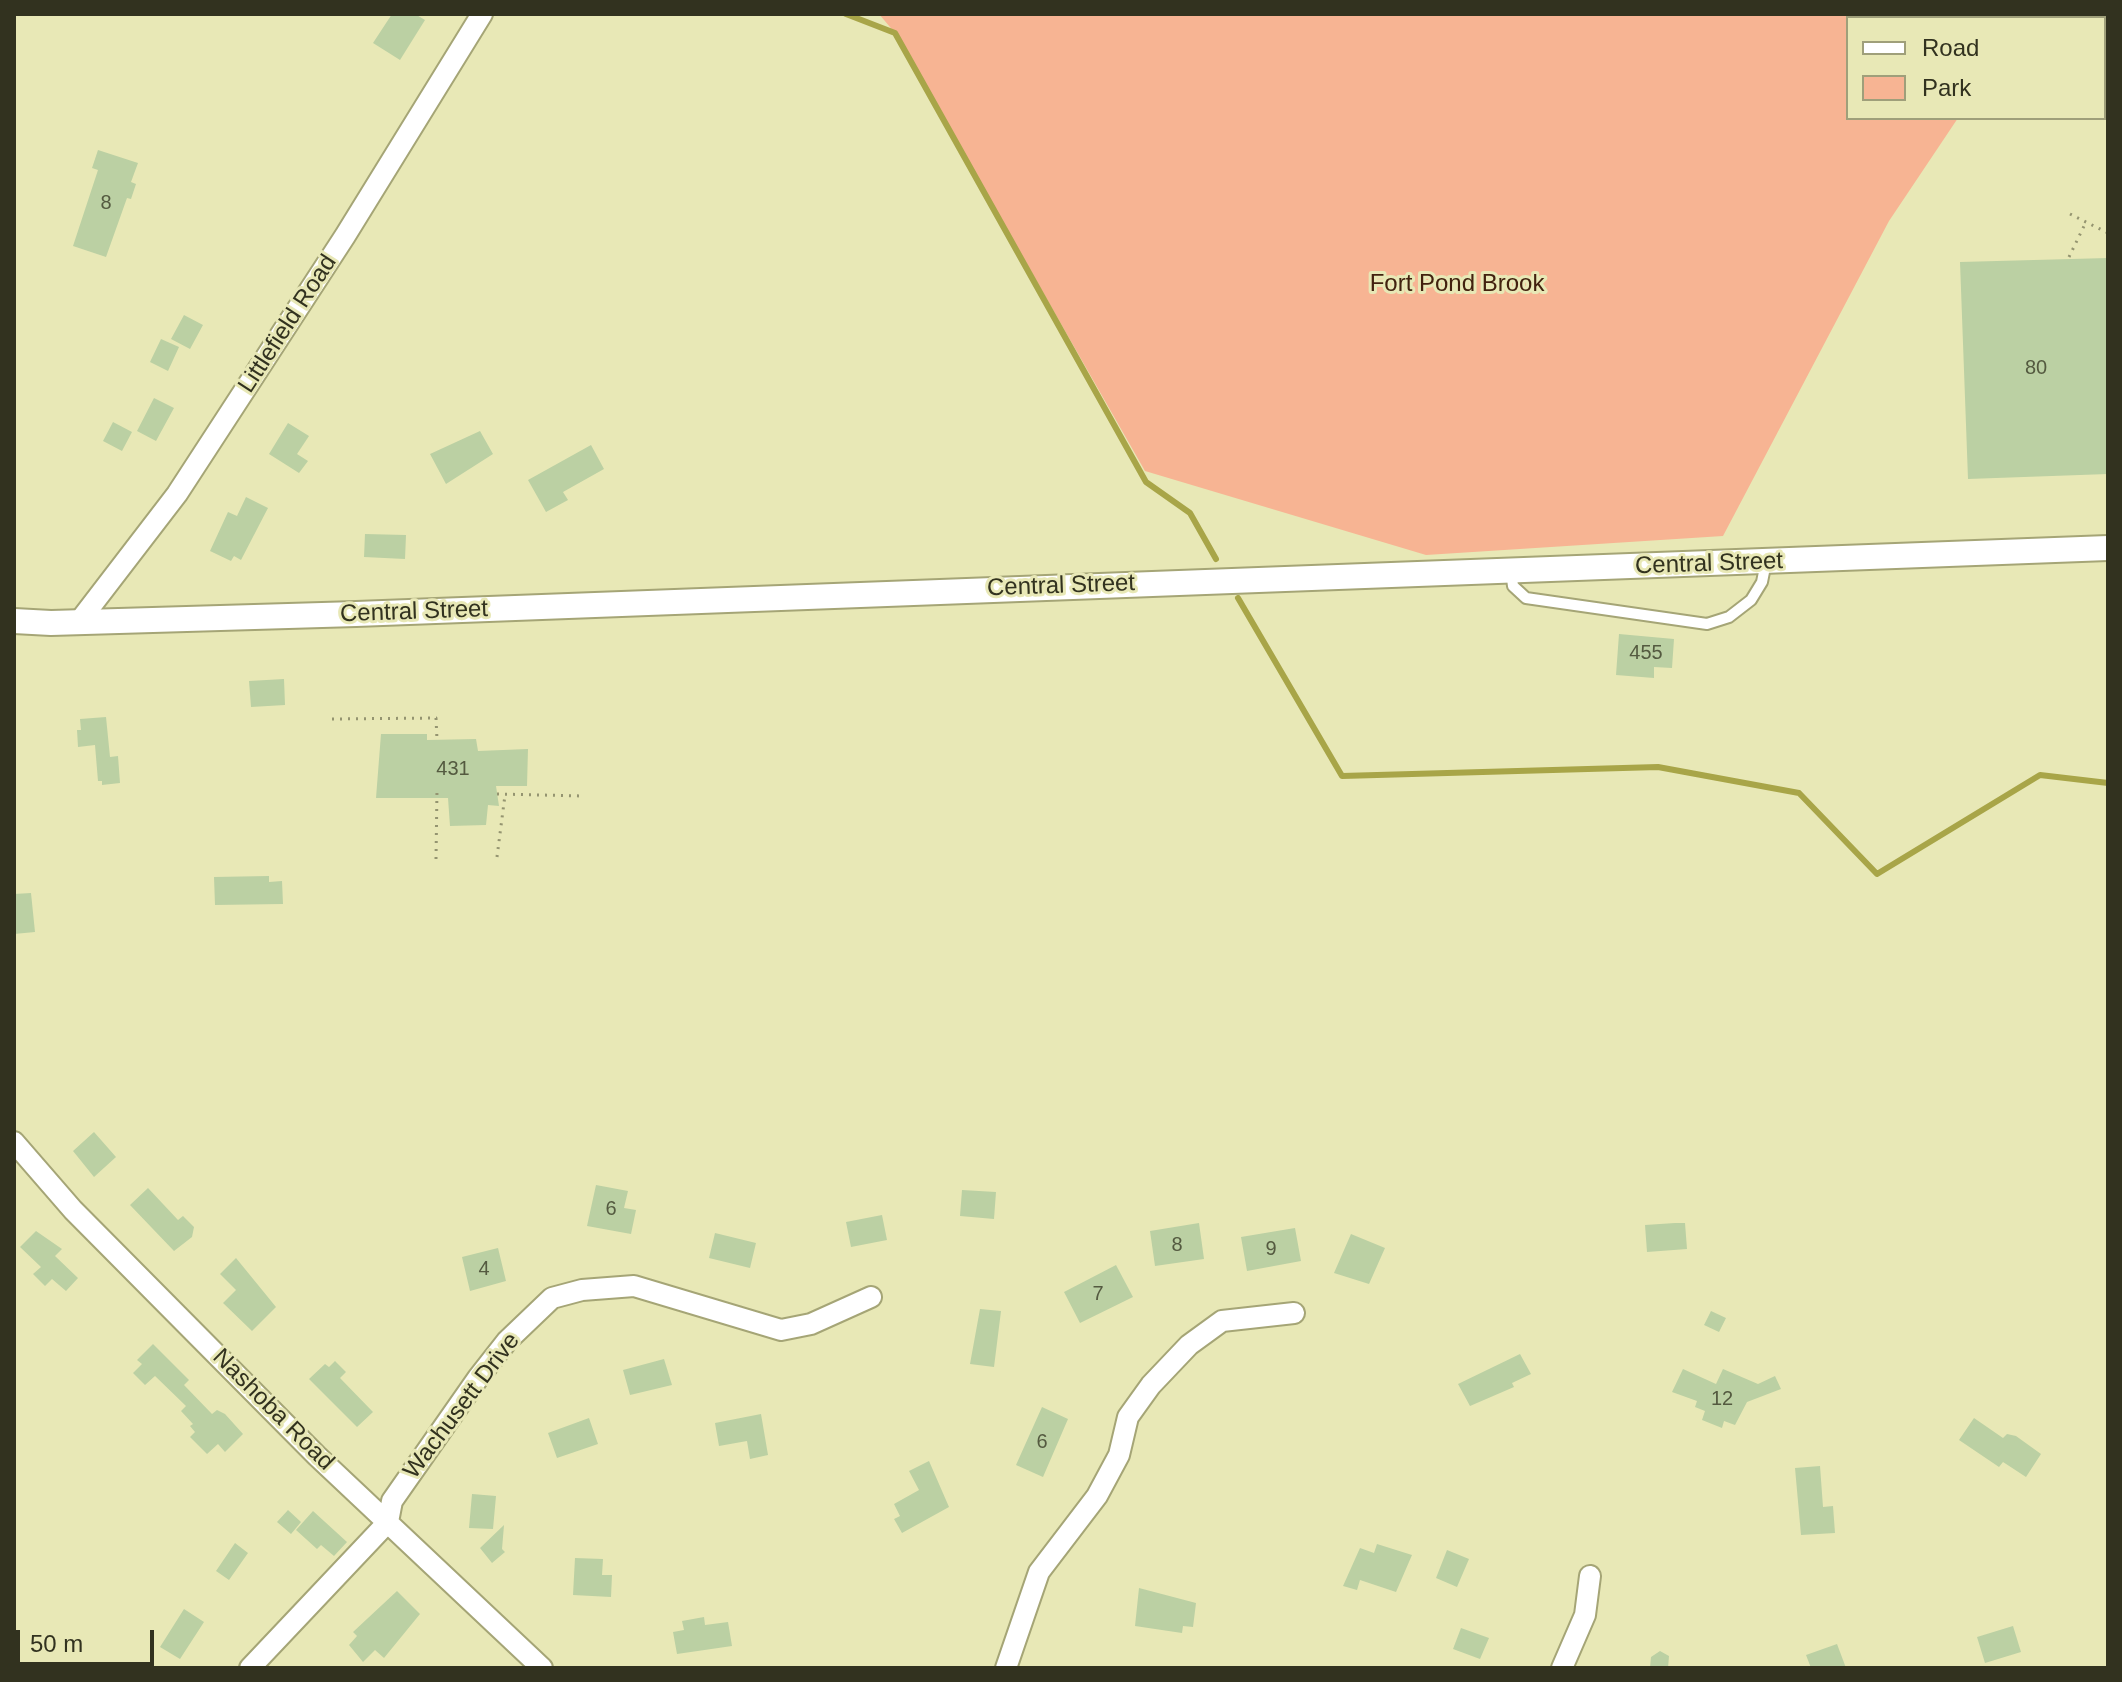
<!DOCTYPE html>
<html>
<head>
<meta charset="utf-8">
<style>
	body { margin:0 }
	#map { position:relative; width:2122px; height:1682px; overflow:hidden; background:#e8e8b6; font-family:Helvetica,sans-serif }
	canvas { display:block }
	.frame { position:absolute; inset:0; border:16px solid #32321f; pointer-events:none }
	.legend { position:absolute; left:1846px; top:16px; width:260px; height:104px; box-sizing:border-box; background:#e8e8b6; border:2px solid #9f9f7a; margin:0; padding:10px 14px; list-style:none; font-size:24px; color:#32321f }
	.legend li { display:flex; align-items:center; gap:16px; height:40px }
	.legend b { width:40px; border:2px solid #9f9f7a }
	.scale { position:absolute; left:16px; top:1630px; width:138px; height:36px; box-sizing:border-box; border:4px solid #32321f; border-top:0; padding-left:10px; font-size:24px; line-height:28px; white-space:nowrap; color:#32321f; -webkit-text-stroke:6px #e8e8b6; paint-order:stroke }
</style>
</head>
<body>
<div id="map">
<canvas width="2122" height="1682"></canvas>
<div class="frame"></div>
<ul class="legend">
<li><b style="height:10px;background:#fff"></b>Road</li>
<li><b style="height:22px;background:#f7b493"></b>Park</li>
</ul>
<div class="scale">50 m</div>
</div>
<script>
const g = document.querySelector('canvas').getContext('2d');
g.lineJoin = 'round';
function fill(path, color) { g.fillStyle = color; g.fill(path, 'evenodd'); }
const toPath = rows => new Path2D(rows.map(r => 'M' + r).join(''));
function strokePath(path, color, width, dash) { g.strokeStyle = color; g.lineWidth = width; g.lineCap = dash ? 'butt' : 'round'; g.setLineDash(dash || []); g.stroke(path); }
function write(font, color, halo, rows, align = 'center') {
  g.font = font + ' Helvetica,sans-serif'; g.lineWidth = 6; g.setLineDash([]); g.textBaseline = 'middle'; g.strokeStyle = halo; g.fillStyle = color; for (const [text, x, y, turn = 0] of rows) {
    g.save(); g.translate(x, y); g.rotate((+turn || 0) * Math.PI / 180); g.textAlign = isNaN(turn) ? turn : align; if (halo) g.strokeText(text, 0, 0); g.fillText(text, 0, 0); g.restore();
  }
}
const green = toPath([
	[879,14,2028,14,2026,18,1848,18,1848,118,1958,118,1889,221,1723,536,1426,555,1145,471,895,33]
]);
const stream = toPath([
	[846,14,895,33,1146,482,1190,513,1216,559],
	[1238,598,1342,776,1658,767,1799,793,1877,874,2040,775,2108,783]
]);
const building = toPath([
	[392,14,415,14,425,20,400,60,373,43],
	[98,150,138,163,131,182,136,184,131,199,127,198,106,257,73,246,98,170,92,168],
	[2108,258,2108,474,1968,479,1960,262],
	[184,315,203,325,190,349,171,339],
	[161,339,179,347,168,371,150,362],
	[154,398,174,408,156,441,137,431],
	[113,422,132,432,122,451,103,441],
	[288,423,309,436,297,454,308,461,299,473,269,454],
	[480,431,493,454,446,484,430,454],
	[591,445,604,469,563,492,568,500,546,512,528,480],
	[246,497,268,508,241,560,234,556,231,561,210,551,228,512,237,516],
	[365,534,406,535,405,559,364,557],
	[1619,634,1674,639,1672,668,1654,667,1654,678,1616,675],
	[284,679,285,705,251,707,249,681],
	[106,717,110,757,118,756,120,783,102,785,102,781,98,781,95,745,78,747,77,730,81,730,80,719],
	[381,734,427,734,427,740,476,739,478,751,528,749,527,786,496,786,499,806,488,805,486,825,450,826,448,798,376,798],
	[269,876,269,882,282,881,283,904,215,905,214,877],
	[31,893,35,932,14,934,14,894],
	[94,1132,116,1157,94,1177,73,1151],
	[596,1185,628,1191,624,1208,636,1210,631,1234,587,1226],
	[148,1188,178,1220,183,1216,194,1227,192,1237,174,1251,130,1205],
	[962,1190,996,1192,994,1219,960,1216],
	[882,1215,887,1240,851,1247,846,1222],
	[1199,1223,1204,1259,1155,1266,1150,1231],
	[1675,1223,1685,1223,1687,1249,1647,1252,1645,1225],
	[1295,1228,1301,1261,1247,1271,1241,1237],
	[36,1231,62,1249,55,1256,78,1278,66,1291,52,1279,45,1286,33,1274,41,1267,20,1247],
	[715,1233,756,1243,750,1268,709,1258],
	[1351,1234,1385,1248,1369,1284,1334,1273],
	[498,1248,506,1281,470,1291,462,1257],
	[236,1258,276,1307,252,1331,223,1303,236,1290,220,1274],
	[1116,1265,1133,1297,1080,1323,1064,1292],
	[980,1309,1001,1311,994,1367,970,1364],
	[1711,1311,1726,1318,1719,1332,1704,1325],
	[153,1344,189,1380,184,1385,212,1414,217,1410,225,1414,243,1434,225,1452,218,1444,207,1454,190,1437,195,1432,190,1426,193,1424,181,1411,186,1406,155,1376,145,1385,133,1373,142,1364,137,1360],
	[1520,1354,1531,1374,1512,1383,1514,1387,1470,1406,1458,1384],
	[664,1359,672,1385,630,1395,623,1370],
	[335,1361,346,1372,340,1378,373,1412,357,1427,309,1379,325,1364,329,1367],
	[1683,1369,1716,1384,1723,1369,1758,1384,1775,1376,1781,1389,1747,1402,1735,1425,1724,1421,1722,1428,1702,1420,1705,1411,1695,1407,1697,1401,1672,1392],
	[1042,1407,1068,1419,1043,1477,1016,1465],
	[761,1414,768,1455,750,1459,747,1441,719,1446,715,1423],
	[589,1418,598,1444,557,1458,548,1433],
	[1974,1418,2003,1438,2007,1434,2016,1436,2041,1454,2026,1477,2003,1462,1999,1467,1959,1440],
	[929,1461,949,1507,902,1533,894,1519,900,1516,894,1504,919,1490,909,1471],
	[1820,1466,1823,1507,1833,1506,1835,1533,1801,1535,1795,1468],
	[472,1494,496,1496,493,1529,469,1528],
	[288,1510,301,1522,291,1534,277,1522],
	[313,1511,347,1542,334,1556,321,1545,317,1549,296,1530],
	[504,1525,502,1549,505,1552,492,1563,480,1548],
	[235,1543,248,1553,229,1580,216,1571],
	[1377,1544,1412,1555,1396,1592,1360,1580,1357,1590,1343,1586,1360,1548,1374,1553],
	[1447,1550,1469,1559,1457,1587,1436,1578],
	[575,1558,603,1559,602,1575,612,1575,611,1597,573,1595],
	[1139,1588,1196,1603,1193,1627,1183,1626,1182,1633,1135,1626],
	[397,1591,420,1614,384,1658,375,1650,363,1662,349,1645,357,1636,353,1632],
	[184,1609,204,1622,180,1659,160,1647],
	[704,1617,705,1625,728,1622,732,1646,677,1654,673,1632,684,1630,682,1621],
	[2013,1626,2021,1652,1985,1663,1977,1637],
	[1461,1628,1489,1638,1480,1659,1453,1649],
	[1837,1644,1846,1668,1811,1668,1806,1655],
	[1660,1651,1669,1656,1668,1668,1650,1668,1651,1657]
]);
const path = toPath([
	[2070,214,2108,233],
	[2069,257,2086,222],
	[332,719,436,718,437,740],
	[497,794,584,796],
	[497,857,505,795],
	[436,859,437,789]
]);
const service = toPath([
	[1511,571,1513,586,1526,598,1707,624,1729,617,1751,600,1762,582,1766,562]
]);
const minor = toPath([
	[78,623,177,494,345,236,482,14],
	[14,1142,73,1210,317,1456,542,1668],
	[250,1668,388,1522,392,1501,478,1378,507,1341,552,1298,582,1290,634,1286,781,1330,811,1324,871,1297],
	[1006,1668,1039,1572,1097,1496,1119,1455,1128,1417,1151,1385,1189,1345,1222,1321,1294,1313],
	[1562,1668,1585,1615,1590,1576]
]);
const tertiary = toPath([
	[14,621,51,623,356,614,2108,548]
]);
const numberNames = [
	["8",106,203],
	["80",2036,368],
	["455",1646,653],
	["431",453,769],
	["6",611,1209],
	["8",1177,1245],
	["9",1271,1249],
	["4",484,1269],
	["7",1098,1294],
	["12",1722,1399],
	["6",1042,1442]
];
const parkNames = [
	["Fort Pond Brook",1457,284]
];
const streetNames = [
	["Littlefield Road",288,324,-57],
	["Central Street",1709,564,-2],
	["Central Street",1061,586,-2],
	["Central Street",414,612,-2],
	["Wachusett Drive",462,1406,-53],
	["Nashoba Road",273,1410,45]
];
fill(green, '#f7b493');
strokePath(stream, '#a8a548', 6);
fill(building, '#bbd0a3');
strokePath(service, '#a5a576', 14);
strokePath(minor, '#a5a576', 24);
strokePath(tertiary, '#a5a576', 28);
strokePath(path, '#949470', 3, [2, 6]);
strokePath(service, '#fff', 10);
strokePath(minor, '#fff', 20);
strokePath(tertiary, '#fff', 24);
write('20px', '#545a40', null, numberNames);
write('24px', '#42210f', '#e8e8b6', parkNames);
write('24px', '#32321f', '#e8e8b6', streetNames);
</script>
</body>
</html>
